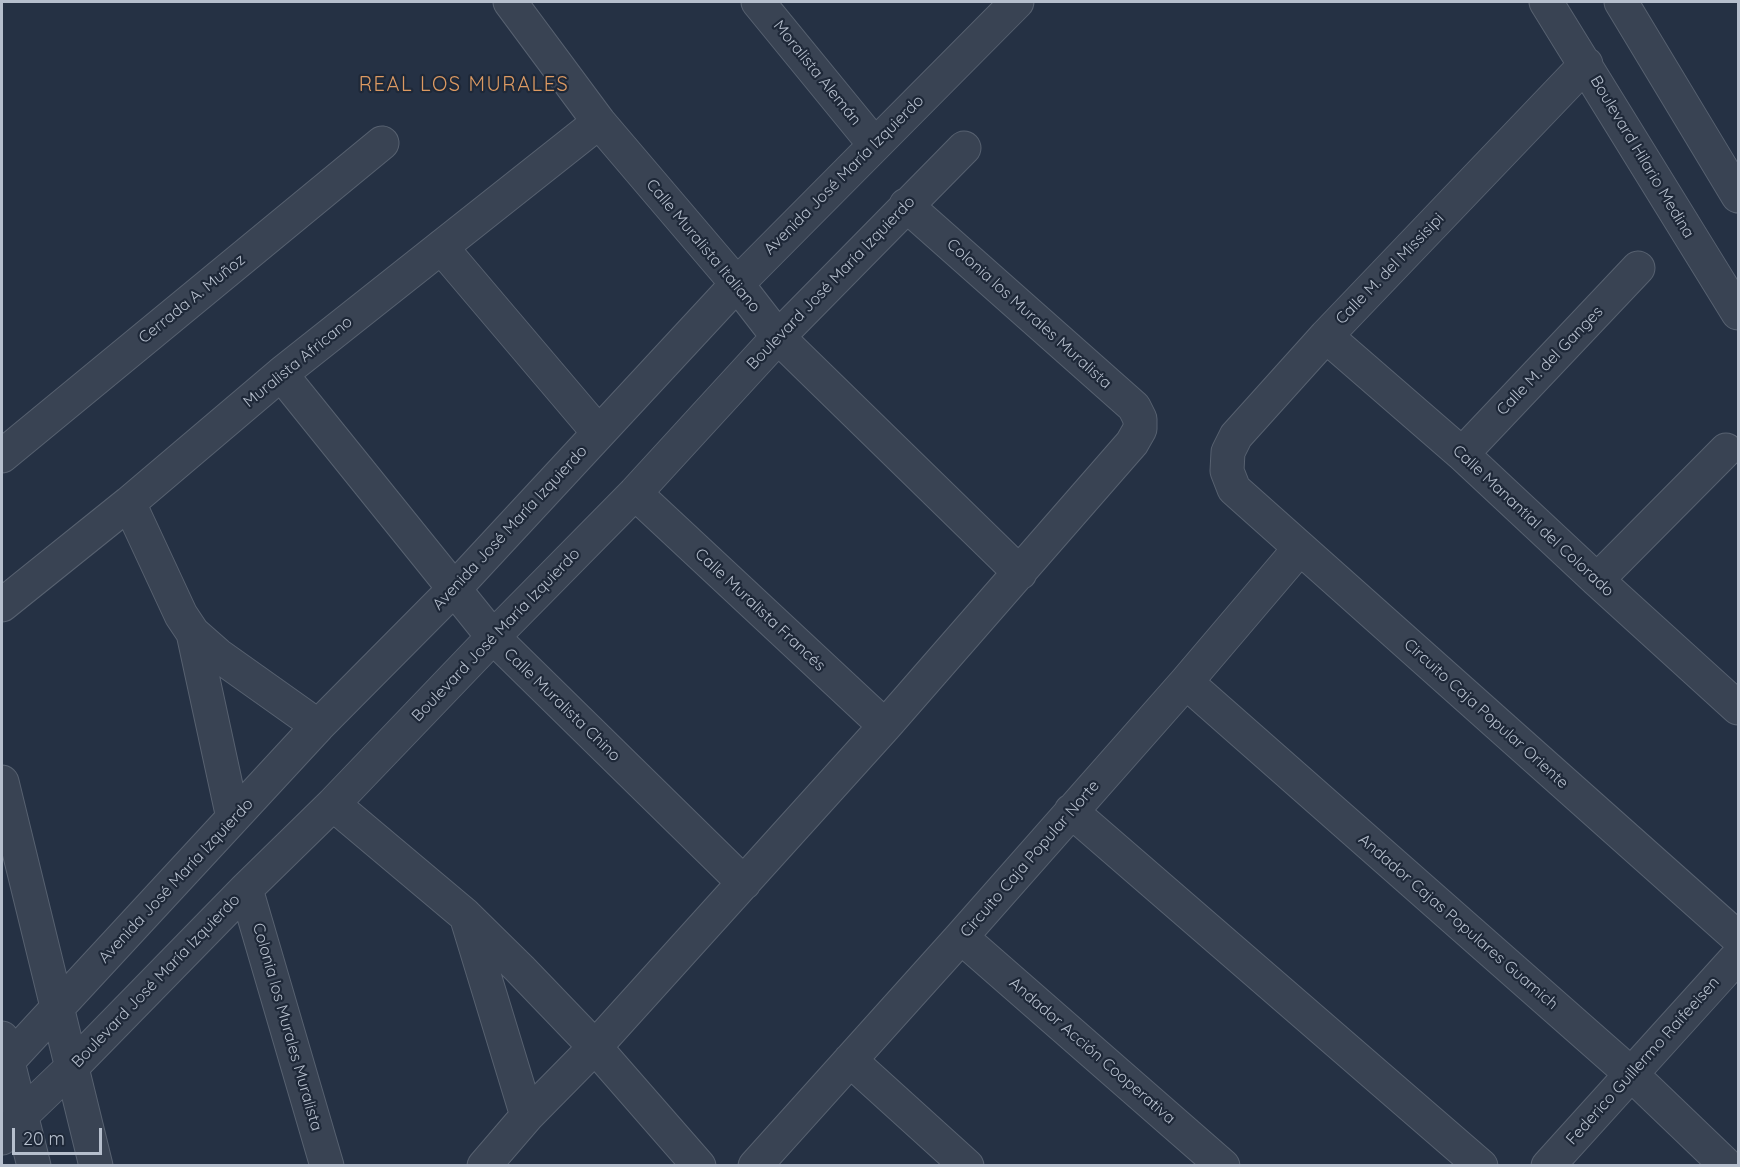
<!DOCTYPE html>
<html>
<head>
<meta charset="utf-8">
<style>
	body { margin:0 }
	#map { position:relative; width:1740px; height:1167px; overflow:hidden; background:#253144; font-family:Quicksand,sans-serif }
	canvas { display:block }
	.frame { position:absolute; inset:0; border:3px solid #b6bfcd; pointer-events:none }
	.scale { position:absolute; left:12px; top:1128px; width:90px; height:27px; box-sizing:border-box; border:3px solid #b6bfcd; border-top:0; padding-left:8px; font-size:18px; line-height:21px; white-space:nowrap; color:#b6bfcd; -webkit-text-stroke:4px #1e2838; paint-order:stroke }
</style>
</head>
<body>
<div id="map">
<canvas width="1740" height="1167"></canvas>
<div class="frame"></div>
<div class="scale">20 m</div>
</div>
<script>
const g = document.querySelector('canvas').getContext('2d');
g.lineJoin = 'round';
const toPath = rows => new Path2D(rows.map(r => 'M' + r).join(''));
function strokePath(path, color, width, dash) { g.strokeStyle = color; g.lineWidth = width; g.lineCap = dash ? 'butt' : 'round'; g.setLineDash(dash || []); g.stroke(path); }
function write(font, color, halo, rows, align = 'center') {
  g.font = font + ' Quicksand,sans-serif'; g.lineWidth = 4.5; g.setLineDash([]); g.textBaseline = 'middle'; g.strokeStyle = halo; g.fillStyle = color; for (const [text, x, y, turn = 0] of rows) {
    g.save(); g.translate(x, y); g.rotate((+turn || 0) * Math.PI / 180); g.textAlign = isNaN(turn) ? turn : align; if (halo) g.strokeText(text, 0, 0); g.fillText(text, 0, 0); g.restore();
  }
}
const minor = toPath([
	[510,2,599,122,737,284,778,337,1020,573],
	[758,2,875,145],
	[1546,2,1738,313],
	[1621,2,1738,196],
	[1586,64,1326,336,1236,436,1228,452,1227,471,1234,489,1738,938],
	[441,247,598,432],
	[1326,336,1462,454,1597,580,1738,708],
	[281,374,493,637,744,883],
	[1462,454,1638,268],
	[2,456,382,143],
	[635,493,885,726],
	[129,503,181,615,193,633,218,655,318,726],
	[1597,580,1726,450],
	[2,605,129,503,281,374,599,122],
	[193,633,233,818],
	[1186,682,1630,1073,1727,1166],
	[2,782,96,1166],
	[333,804,465,915,520,969,595,1047,699,1166],
	[1071,811,1481,1166],
	[246,889,327,1166],
	[467,919,527,1116],
	[961,937,1223,1166],
	[2,1038,34,1166],
	[9,1060,318,726,455,588,737,284,1017,2],
	[850,1060,967,1166],
	[2,1138,21,1116,72,1067,246,889,333,804,493,637,635,493,778,337,964,148],
	[484,1166,527,1116,595,1047,885,726,1132,443,1140,429,1140,419,1134,407,906,205],
	[755,1166,961,937,1186,682,1300,548],
	[1548,1166,1738,956]
]);
const streetNames = [
	["Moralista Alemán",817,73,51],
	["Boulevard Hilario Medina",1642,157,59],
	["Avenida José María Izquierdo",844,175,-45],
	["Calle Muralista Italiano",703,246,50],
	["Calle M. del Missisipi",1390,269,-46],
	["Boulevard José María Izquierdo",831,283,-46],
	["Cerrada A. Muñoz",192,299,-39],
	["Colonia los Murales Muralista",1029,314,42],
	["Calle M. del Ganges",1550,361,-46],
	["Muralista Africano",298,362,-39],
	["Calle Manantial del Colorado",1533,521,43],
	["Avenida José María Izquierdo",510,528,-47],
	["Calle Muralista Francés",760,610,43],
	["Boulevard José María Izquierdo",496,635,-46],
	["Calle Muralista Chino",562,705,44],
	["Circuito Caja Popular Oriente",1486,714,42],
	["Circuito Caja Popular Norte",1030,859,-49],
	["Avenida José María Izquierdo",176,881,-47],
	["Andador Cajas Populares Guamich",1458,922,41],
	["Boulevard José María Izquierdo",156,981,-46],
	["Colonia los Murales Muralista",287,1027,74],
	["Andador Acción Cooperativa",1092,1051,41],
	["Federico Guillermo Raifeeisen",1643,1061,-48]
];
const quarterNames = [
	["REAL LOS MURALES",464,85]
];
strokePath(minor, '#576170', 35);
strokePath(minor, '#394353', 33);
write('16px', '#b6bfcd', '#1e2838', streetNames);
g.letterSpacing = '1.5px';
write('20px', '#dd9a62', '#1e2838', quarterNames);
g.letterSpacing = '0px';
</script>
</body>
</html>
